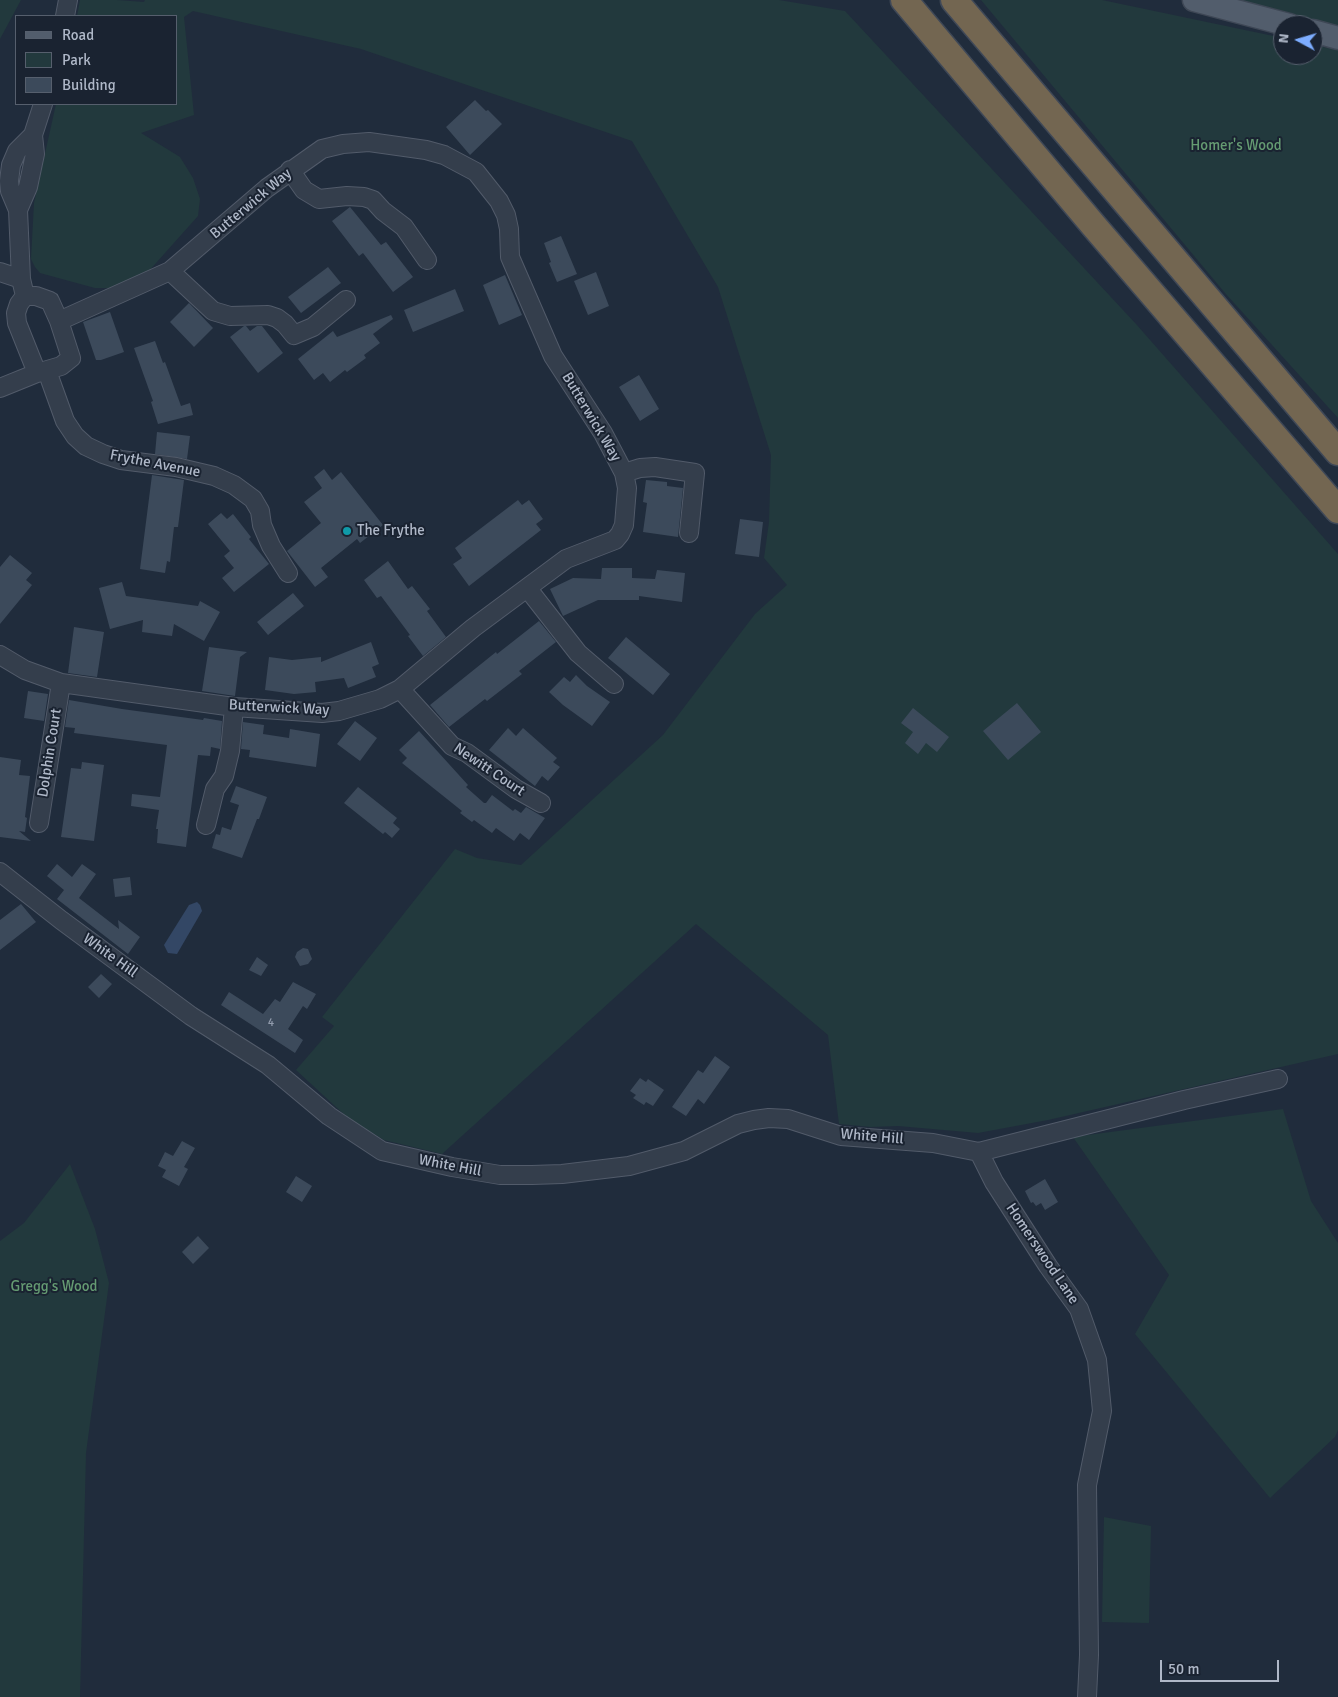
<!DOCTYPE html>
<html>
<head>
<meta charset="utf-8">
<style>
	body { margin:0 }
	#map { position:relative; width:1338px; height:1697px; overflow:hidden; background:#202c3c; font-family:Signika,sans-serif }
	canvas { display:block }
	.legend { position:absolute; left:15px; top:15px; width:162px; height:90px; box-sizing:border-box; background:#1a2331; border:1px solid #565f6d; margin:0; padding:6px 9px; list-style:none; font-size:15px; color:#afb8c8 }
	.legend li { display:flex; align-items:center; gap:10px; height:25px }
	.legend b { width:25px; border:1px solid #565f6d }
	.north { position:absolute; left:1273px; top:15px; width:50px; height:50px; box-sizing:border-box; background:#1a2331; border:1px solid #565f6d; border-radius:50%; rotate:276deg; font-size:14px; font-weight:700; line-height:20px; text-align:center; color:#afb8c8 }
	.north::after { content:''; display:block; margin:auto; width:18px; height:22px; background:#7dadff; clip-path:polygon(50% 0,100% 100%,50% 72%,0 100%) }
	.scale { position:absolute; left:1160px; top:1660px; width:119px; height:22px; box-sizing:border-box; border:2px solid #afb8c8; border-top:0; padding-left:6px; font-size:15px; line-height:18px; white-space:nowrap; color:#afb8c8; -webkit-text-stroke:4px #1a2331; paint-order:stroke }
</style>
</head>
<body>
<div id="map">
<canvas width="1338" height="1697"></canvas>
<ul class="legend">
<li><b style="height:6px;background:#525d6c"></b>Road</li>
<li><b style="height:14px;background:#22393d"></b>Park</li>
<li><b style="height:14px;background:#3c4a5b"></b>Building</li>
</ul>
<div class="north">N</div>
<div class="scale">50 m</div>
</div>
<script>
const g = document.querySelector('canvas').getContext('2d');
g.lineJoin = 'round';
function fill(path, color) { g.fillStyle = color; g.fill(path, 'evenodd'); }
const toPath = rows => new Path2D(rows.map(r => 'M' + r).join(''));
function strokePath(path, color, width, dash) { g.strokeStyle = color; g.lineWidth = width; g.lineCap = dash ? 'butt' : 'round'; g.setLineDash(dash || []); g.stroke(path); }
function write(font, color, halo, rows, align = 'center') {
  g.font = font + ' Signika,sans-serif'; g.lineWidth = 4; g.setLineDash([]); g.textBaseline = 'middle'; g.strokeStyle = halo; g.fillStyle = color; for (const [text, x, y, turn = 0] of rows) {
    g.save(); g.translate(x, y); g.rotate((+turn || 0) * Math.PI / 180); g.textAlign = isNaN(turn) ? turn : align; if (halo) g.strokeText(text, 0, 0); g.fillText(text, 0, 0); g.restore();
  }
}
const green = toPath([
	[0,0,21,0,0,39],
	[80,0,117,0,144,2,145,0,779,0,845,11,1136,324,1338,554,1338,1054,1048,1120,978,1133,898,1126,871,1127,839,1124,828,1035,696,924,442,1154,384,1140,349,1119,296,1070,334,1026,322,1017,455,849,477,858,521,865,663,735,755,614,787,585,764,558,769,522,771,455,718,287,632,141,361,49,193,11,184,17,194,115,141,133,180,157,193,178,200,199,198,216,148,272,111,288,95,288,40,273,35,267,31,259,34,203,56,104,176,104,176,16,77,16],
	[981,0,1102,0,1283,38,1283,55,1313,55,1313,45,1338,50,1338,418,1225,293],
	[1237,0,1338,0,1338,32,1291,13],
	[1283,1109,1311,1201,1338,1243,1338,1430,1335,1437,1270,1498,1135,1334,1169,1275,1073,1137],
	[70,1164,95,1229,109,1283,86,1453,80,1697,0,1697,0,1241,24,1223],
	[1104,1517,1151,1526,1149,1623,1102,1622]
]);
const water = toPath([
	[197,902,200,905,202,911,177,954,168,953,164,945,189,905]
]);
const building = toPath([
	[475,100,486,111,488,110,502,124,470,155,446,127],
	[350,207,381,245,386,242,413,277,393,292,363,253,359,256,332,221],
	[561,236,577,274,557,282,549,263,551,262,544,243],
	[328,267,341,283,301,313,288,297],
	[596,272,609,306,588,315,574,281],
	[505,275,522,315,499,325,483,285],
	[455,289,464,311,413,332,404,310],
	[189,303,213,328,194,347,170,322],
	[110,312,124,352,101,360,96,360,83,322],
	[391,315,393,319,373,334,380,343,364,355,366,358,347,372,345,370,330,382,323,373,314,380,298,359,333,331,337,337],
	[244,326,246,326,250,331,257,326,262,326,283,353,258,373,230,337],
	[155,341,163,363,165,362,181,406,190,403,193,415,158,424,151,402,153,401,134,348],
	[639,375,659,409,640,421,619,387],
	[157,432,190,436,187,459,155,454],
	[324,469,332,480,341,472,383,525,360,543,357,539,321,568,328,577,315,587,287,551,321,523,304,502,322,488,314,477],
	[152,475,184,480,178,527,174,527,170,562,167,561,165,573,140,569],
	[646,480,667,482,667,486,683,488,678,537,643,532,647,503,643,502],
	[518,500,522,505,529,500,543,519,536,524,541,530,469,586,453,564,462,558,455,548],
	[221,513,227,519,233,514,251,537,249,539,269,564,234,592,222,578,234,568,224,556,230,551,208,524],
	[740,519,763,522,759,557,735,554],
	[10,555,32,573,26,580,32,585,0,624,0,567],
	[388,561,408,589,412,586,430,609,427,611,446,637,423,656,408,636,410,635,381,596,377,598,364,580],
	[602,568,632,568,632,578,655,579,657,570,685,573,682,602,639,596,639,600,598,600,563,616,550,589,573,578,601,579],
	[122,582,126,596,198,606,200,601,220,612,204,641,174,624,172,636,142,632,143,620,110,629,99,588],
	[293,593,304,606,268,635,257,622],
	[539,621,556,642,519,671,522,674,487,701,485,699,449,727,430,705,496,652,497,654],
	[74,627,104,632,97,677,68,673],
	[626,637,670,674,653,695,608,658],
	[371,642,379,664,372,667,376,677,348,688,344,678,315,682,316,692,294,694,265,690,269,657,292,660,321,657,321,662],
	[209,647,247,652,240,657,235,696,202,691],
	[576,675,587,686,610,702,592,726,563,705,549,692,564,677,570,682],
	[28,691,48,694,44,721,24,718],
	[69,700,122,709,203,720,204,718,222,721,220,749,211,747,210,756,198,755,186,847,157,843,158,829,156,829,159,810,131,806,132,794,160,797,167,745,74,733,75,728,65,727],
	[1017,703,1041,732,1008,760,983,731],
	[913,708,949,737,937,752,926,743,918,754,905,743,913,732,901,723],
	[355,721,377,738,360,761,337,744],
	[243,722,264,725,263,734,289,738,290,729,320,734,316,767,249,757,250,750,241,749],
	[508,728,516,736,523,728,557,758,553,762,560,767,548,781,542,776,535,786,489,750],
	[419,731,468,785,466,787,484,803,486,803,492,795,513,811,515,809,521,813,526,807,545,818,529,840,520,833,514,841,496,828,492,833,474,820,472,822,460,813,462,811,402,763,407,758,399,750],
	[0,757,21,760,19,775,30,776,25,817,27,818,25,832,19,831,31,841,0,837],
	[82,762,104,765,94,841,61,837,71,768,81,769],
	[236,786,267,797,259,819,257,819,242,858,212,848,216,834,220,835,222,827,231,830,239,805,230,802],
	[358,787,397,818,393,823,400,829,392,838,385,832,383,834,344,803],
	[57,864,72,877,82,864,96,874,79,898,119,929,118,920,140,937,128,954,57,899,64,890,47,876],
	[130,877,132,895,115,897,113,879],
	[21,904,36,922,0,950,0,920],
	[303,948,308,949,312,959,308,964,300,966,295,957,297,952],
	[257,957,268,965,261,976,249,970],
	[101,974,112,984,99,998,88,987],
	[293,982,316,994,307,1009,303,1006,288,1029,303,1040,295,1053,221,1005,229,992,263,1014,275,999,280,1002],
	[715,1056,730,1067,704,1104,698,1099,686,1116,672,1107,698,1070,703,1073],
	[640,1078,646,1082,648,1079,664,1090,653,1106,646,1102,644,1105,633,1098,636,1095,630,1091],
	[182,1141,195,1148,184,1167,188,1169,179,1186,162,1177,166,1170,158,1166,165,1152,173,1156],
	[296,1176,312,1186,302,1202,286,1192],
	[1045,1179,1058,1202,1045,1210,1041,1203,1036,1206,1033,1202,1031,1203,1025,1191],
	[198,1236,209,1248,193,1264,182,1252]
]);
const minor = toPath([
	[65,16,68,0],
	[33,135,17,151,11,165,9,181,10,191,18,210,21,279,25,296,19,304,16,313,17,323,37,373],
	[290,170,304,190,319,199,347,196,364,197,373,200,383,211,404,227,427,260],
	[18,210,28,187,35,154,33,135,43,104],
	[170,271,213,311,230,316,268,315,277,318,285,324,294,335,313,327,346,300],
	[0,272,21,279],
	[47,371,65,421,75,436,86,446,103,454,121,460,176,467,214,476,234,485,253,499,260,511,262,525,271,546,288,573],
	[0,388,37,373,61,366,71,358,59,321,50,301,36,296,25,296],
	[624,473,640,468,655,467,695,473,689,533],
	[528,589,578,653,614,684],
	[0,655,25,670,61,683,234,707,322,713,339,711,380,699,400,689,473,628,566,559,615,540,620,534,624,525,627,488,624,473,603,433,553,356,510,257,509,229,506,215,499,201,476,172,444,155,426,150,369,142,343,144,322,149,267,188,170,271,59,321],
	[400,689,452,746,467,753,516,789,541,803],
	[39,823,61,683],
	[206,825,215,789,224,776,230,751,234,707],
	[0,872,61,920,191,1016,268,1065,329,1116,382,1151,452,1167,500,1175,532,1175,562,1174,629,1166,684,1151,738,1124,754,1120,769,1118,788,1119,841,1136,933,1143,979,1152,1184,1100,1278,1079],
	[979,1152,994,1182,1048,1266,1079,1309,1097,1360,1102,1411,1087,1485,1089,1655,1087,1697]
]);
const major = toPath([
	[1194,0,1289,25],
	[1313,31,1338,38]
]);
const highway = toPath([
	[904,0,1094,226,1338,510],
	[954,0,1338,452]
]);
const markers = [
	[347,531,5,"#0f9aa8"]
];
const numberNames = [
	["4",271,1023]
];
const parkNames = [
	["Homer's Wood",1236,146],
	["Gregg's Wood",54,1287]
];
const streetNames = [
	["Butterwick Way",251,204,-40],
	["Butterwick Way",591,417,59],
	["Frythe Avenue",155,464,11],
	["Butterwick Way",279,708,3],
	["Dolphin Court",50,753,-81],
	["Newitt Court",489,770,34],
	["White Hill",110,956,36],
	["White Hill",872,1137,5],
	["White Hill",450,1166,11],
	["Homerswood Lane",1042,1254,56]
];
const poiNames = [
	["The Frythe",357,531]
];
fill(green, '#22393d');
fill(water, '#334765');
fill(building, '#3c4a5b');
strokePath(minor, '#525b6a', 20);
strokePath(major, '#3e4755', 25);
strokePath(highway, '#3f4857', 29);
strokePath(minor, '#343e4c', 18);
strokePath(major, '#525d6c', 22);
strokePath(highway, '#736651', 26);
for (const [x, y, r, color] of markers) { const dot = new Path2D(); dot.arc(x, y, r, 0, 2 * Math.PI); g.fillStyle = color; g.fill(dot); strokePath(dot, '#1a2331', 2); }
write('12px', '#929cad', null, numberNames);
write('15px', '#659b72', '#1a2331', parkNames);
write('15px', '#afb8c8', '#1a2331', streetNames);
write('15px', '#afb8c8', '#1a2331', poiNames, 'left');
</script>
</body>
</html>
